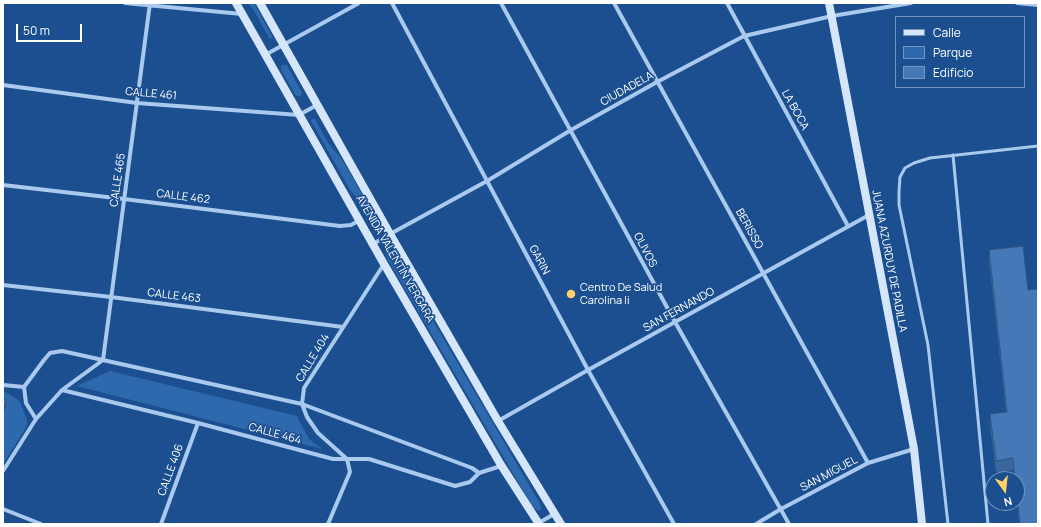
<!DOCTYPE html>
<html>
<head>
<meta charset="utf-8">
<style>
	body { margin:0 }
	#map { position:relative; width:1041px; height:527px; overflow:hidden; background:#1b4f8f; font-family:Manrope,sans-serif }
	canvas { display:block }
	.frame { position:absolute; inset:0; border:4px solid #fff; pointer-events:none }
	.legend { position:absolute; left:895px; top:16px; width:130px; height:72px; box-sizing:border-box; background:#1b4f8f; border:1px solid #7695bc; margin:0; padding:5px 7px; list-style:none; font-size:12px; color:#fff }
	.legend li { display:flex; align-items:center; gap:8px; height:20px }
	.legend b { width:20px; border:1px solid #7695bc }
	.north { position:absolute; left:985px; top:471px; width:40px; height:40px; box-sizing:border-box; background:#1b4f8f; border:1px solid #7695bc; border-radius:50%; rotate:165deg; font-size:11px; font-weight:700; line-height:16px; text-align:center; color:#fff }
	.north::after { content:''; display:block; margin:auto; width:14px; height:18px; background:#ffd166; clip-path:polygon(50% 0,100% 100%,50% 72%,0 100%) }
	.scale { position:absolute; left:16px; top:24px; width:66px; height:18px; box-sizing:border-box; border:2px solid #fff; border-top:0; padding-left:5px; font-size:12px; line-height:14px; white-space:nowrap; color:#fff; -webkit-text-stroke:3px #1b4f8f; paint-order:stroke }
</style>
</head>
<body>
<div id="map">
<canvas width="1041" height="527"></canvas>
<div class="frame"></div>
<ul class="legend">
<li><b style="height:5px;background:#d6e6fa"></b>Calle</li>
<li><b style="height:11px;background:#2e69ad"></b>Parque</li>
<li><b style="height:11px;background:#4478b7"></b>Edificio</li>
</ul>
<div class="north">N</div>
<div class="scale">50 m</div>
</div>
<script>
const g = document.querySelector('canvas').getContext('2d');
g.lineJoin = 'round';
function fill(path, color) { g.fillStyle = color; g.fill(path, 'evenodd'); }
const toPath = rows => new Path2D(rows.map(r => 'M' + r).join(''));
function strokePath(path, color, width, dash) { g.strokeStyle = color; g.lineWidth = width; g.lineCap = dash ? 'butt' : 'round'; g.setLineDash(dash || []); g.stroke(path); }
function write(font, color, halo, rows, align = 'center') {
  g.font = font + ' Manrope,sans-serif'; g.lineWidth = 3.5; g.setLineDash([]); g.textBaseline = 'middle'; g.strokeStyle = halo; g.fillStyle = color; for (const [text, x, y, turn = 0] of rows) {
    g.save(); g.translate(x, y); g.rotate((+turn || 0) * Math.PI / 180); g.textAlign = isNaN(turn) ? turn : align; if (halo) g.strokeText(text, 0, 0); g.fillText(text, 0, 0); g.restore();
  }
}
const green = toPath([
	[247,3,254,3,272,36,272,39,269,38,268,36,253,9],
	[283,65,287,65,301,91,302,93,300,96,296,96,281,70,281,66],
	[313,119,315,119,328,143,341,158,353,178,378,224,377,228,375,228,373,226,361,203,350,190,311,121,311,120],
	[389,250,391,250,393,252,539,502,541,507,541,509,539,511,535,509,532,506,387,258,386,253],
	[110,371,297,416,309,439,322,449,77,386],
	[3,391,13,396,20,402,27,420,27,424,24,431,3,464]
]);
const lane = toPath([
	[953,155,988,524],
	[948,524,928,345,899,205,899,191,900,177,905,168,914,163,930,158,1038,146]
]);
const street = toPath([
	[125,3,242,14],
	[392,3,588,370,674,524],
	[501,3,675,322,789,524],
	[614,3,868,463],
	[727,3,848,226],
	[1017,3,1038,5],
	[265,55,359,3],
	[3,85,137,103,299,115,317,105],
	[3,185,124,199,340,226,351,225,360,220],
	[373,244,390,234,487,181,571,130,657,82,744,36,832,16,911,3],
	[3,285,111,297,343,327],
	[103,360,150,3],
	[3,385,24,387],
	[62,390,198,423,333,459,369,459,455,486,470,482,479,473,501,466],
	[36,419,26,403,24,387,44,360,50,353,62,351,302,404,472,468,479,473],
	[498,421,588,370,869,215],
	[3,471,36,419,62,390,103,360],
	[3,509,41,524],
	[161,524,198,423],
	[328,524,350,472,347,459,318,433,307,417,302,404,304,388,384,264],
	[537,524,554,514],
	[756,524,781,509,868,463,914,449]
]);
const secondary = toPath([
	[236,3,384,264,501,465,539,524],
	[260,3,390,234,498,421,561,524],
	[829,3,914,449,922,524]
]);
const wall = toPath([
	[989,250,1038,524,1019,524,1017,503,1017,479,1014,479,1013,470,996,472,990,425,990,414,1006,412,989,262]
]);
const shadedWall = toPath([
	[6,400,6,406,3,416,3,411]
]);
const building = toPath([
	[1023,246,1028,290,1038,289,1038,524,1020,524,1017,495,1017,479,1015,479,1013,458,996,461,990,414,1007,412,989,250,1023,246],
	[3,399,6,400,3,411,3,399]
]);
const markers = [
	[571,294,5,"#ffd166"]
];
const streetNames = [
	["CIUDADELA",627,89,-29],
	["CALLE 461",151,94,5],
	["LA BOCA",795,110,61],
	["CALLE 465",118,180,-82],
	["CALLE 462",183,197,7],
	["BERISSO",749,229,61],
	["OLIVOS",645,250,62],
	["AVENIDA VALENTÍN VERGARA",395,259,60],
	["GARIN",539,260,62],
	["JUANA AZURDUY DE PADILLA",889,261,79],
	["CALLE 463",174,296,7],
	["SAN FERNANDO",679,310,-29],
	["CALLE 404",313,358,-59],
	["CALLE 464",275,434,15],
	["CALLE 406",171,470,-70],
	["SAN MIGUEL",829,474,-28]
];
const poiNames = [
	["Centro De Salud",580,288],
	["Carolina Ii",580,301]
];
fill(green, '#2e69ad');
strokePath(lane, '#a9c9ee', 3);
strokePath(street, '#a9c9ee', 4);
strokePath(secondary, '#d6e6fa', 8);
fill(wall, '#3a679d');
fill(shadedWall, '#305480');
fill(building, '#4478b7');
strokePath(building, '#305480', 1);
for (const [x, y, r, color] of markers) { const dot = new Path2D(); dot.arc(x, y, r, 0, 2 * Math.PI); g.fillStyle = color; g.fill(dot); strokePath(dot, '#1b4f8f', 1.5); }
write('11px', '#fff', '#1b4f8f', streetNames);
write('11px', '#fff', '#1b4f8f', poiNames, 'left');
</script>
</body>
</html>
